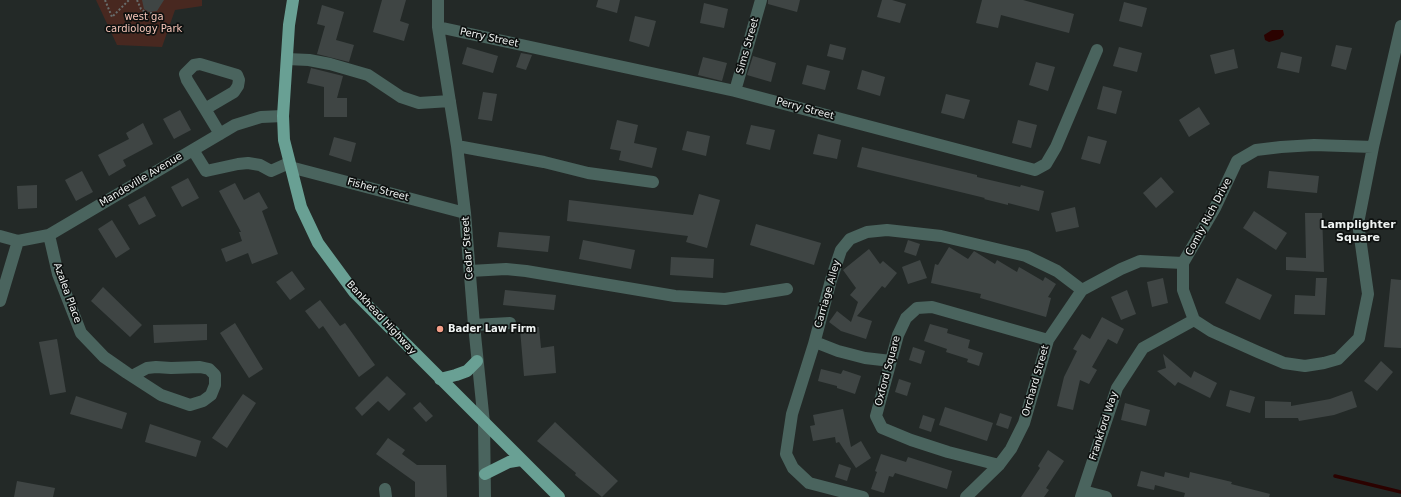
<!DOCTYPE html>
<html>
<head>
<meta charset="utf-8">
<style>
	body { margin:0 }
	canvas { display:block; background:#232927 }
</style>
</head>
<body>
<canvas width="1401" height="497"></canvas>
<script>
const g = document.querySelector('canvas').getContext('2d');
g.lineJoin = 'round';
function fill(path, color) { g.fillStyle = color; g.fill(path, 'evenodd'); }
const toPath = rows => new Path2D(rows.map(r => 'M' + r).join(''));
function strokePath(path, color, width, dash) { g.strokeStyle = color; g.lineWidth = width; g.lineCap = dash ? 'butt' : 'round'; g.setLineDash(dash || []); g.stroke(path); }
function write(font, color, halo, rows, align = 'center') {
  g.font = font + ' "DejaVu Sans",sans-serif'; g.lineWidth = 3.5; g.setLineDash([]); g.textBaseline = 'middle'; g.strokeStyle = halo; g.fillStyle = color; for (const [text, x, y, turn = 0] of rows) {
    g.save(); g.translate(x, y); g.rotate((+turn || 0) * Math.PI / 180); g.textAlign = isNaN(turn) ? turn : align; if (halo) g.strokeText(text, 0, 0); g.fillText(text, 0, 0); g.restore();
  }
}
const green = toPath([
	[96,0,202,0,202,6,175,10,162,47,117,45]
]);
const water = toPath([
	[1272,30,1283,30,1284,35,1280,39,1269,42,1265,40,1264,35]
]);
const stream = toPath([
	[1335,476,1401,492]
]);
const building = toPath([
	[142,0,164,0,157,11,149,12,144,9],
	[382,0,406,0,400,21,409,24,404,41,373,32],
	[598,0,620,0,617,13,596,7],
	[768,0,800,0,797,12,768,4],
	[882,0,892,0,906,4,900,23,877,17],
	[982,0,1023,0,1074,14,1069,33,1001,15,998,28,976,23],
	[1124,2,1147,8,1142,27,1119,21],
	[704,3,728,9,724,28,700,23],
	[322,5,344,12,336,40,354,45,349,62,317,54,325,26,317,24],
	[635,16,656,21,649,47,629,41],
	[830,44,846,48,843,60,827,56],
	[1336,45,1352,48,1346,70,1331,66],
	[467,47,498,56,493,73,462,64],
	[1119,47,1142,53,1137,72,1113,66],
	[1234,49,1238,68,1215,74,1210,55],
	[1281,52,1302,57,1299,73,1277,68],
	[521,53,532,55,526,70,516,67],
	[753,56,776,63,771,82,747,75],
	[703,57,727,63,722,81,698,75],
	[1036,62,1055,67,1048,91,1029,85],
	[807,65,830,71,825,90,802,84],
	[311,68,343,76,337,98,347,98,347,117,324,117,324,87,307,83],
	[862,70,885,77,880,96,857,89],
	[1103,86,1122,91,1116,114,1097,109],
	[483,92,497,94,492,121,478,119],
	[946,94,970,100,964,119,941,113],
	[1199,107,1210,124,1189,137,1179,120],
	[180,110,191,130,174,139,163,119],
	[617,120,638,125,634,143,657,148,652,168,619,160,621,151,610,149],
	[1018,120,1037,125,1031,148,1012,143],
	[143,123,153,144,123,160,126,166,109,176,98,155,129,139,126,133],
	[751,125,775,130,770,150,746,144],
	[687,131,710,136,706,156,682,150],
	[818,134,841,140,837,159,813,154],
	[1088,136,1107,141,1100,164,1081,159],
	[334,137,356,143,351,162,329,155],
	[862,147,977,175,977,177,1020,187,1021,185,1044,191,1039,211,1008,203,1008,205,984,199,985,198,857,167],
	[82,171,93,192,76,201,65,180],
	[1269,171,1319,176,1317,193,1267,188],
	[1161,177,1174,192,1156,208,1143,193],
	[188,178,199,198,182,207,171,187],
	[235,183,244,200,259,192,268,208,262,211,278,254,252,264,248,253,226,262,221,249,242,241,239,232,241,232,219,191],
	[37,185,37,208,18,209,17,186],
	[699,194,720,200,707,248,686,242,688,236,567,221,569,200,693,215],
	[145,196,156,216,139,225,128,205],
	[1075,207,1079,227,1056,232,1051,213],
	[1254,211,1287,233,1276,250,1243,228],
	[1305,213,1322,213,1324,272,1286,270,1286,257,1306,258],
	[112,220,130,249,116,258,98,229],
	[756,224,821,243,814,265,750,245],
	[499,232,550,236,548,252,497,247],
	[583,240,635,250,631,269,579,259],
	[908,240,920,244,916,256,904,252],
	[949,247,968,259,974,251,995,264,997,260,1017,272,1019,267,1043,281,1045,277,1056,284,1048,297,1051,298,1046,317,980,298,981,294,931,283,935,264,938,265],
	[869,249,880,264,883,261,897,273,885,288,882,286,857,316,872,321,866,339,841,331,829,322,837,311,851,322,858,302,850,295,856,288,843,270],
	[671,257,714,259,713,278,670,275],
	[920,260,927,278,908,284,902,267],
	[292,271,305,289,290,300,276,282],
	[1163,278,1168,303,1152,307,1147,282],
	[1237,278,1272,295,1260,320,1225,303],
	[1316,278,1327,278,1325,315,1294,314,1295,295,1315,296],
	[1391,279,1401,280,1401,348,1384,347],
	[103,287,142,325,130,337,91,301],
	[505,290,556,295,554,310,503,305],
	[1127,290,1136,314,1121,320,1111,297],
	[320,300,340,326,345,323,375,365,359,377,323,326,319,329,305,311],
	[1102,317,1124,329,1117,344,1108,339,1092,367,1097,370,1089,384,1080,380,1073,410,1057,406,1064,377,1077,351,1073,349,1082,334,1090,339],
	[235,323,263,369,249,378,220,333],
	[207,324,207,340,154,343,153,325],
	[930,324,948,329,947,333,970,340,968,348,983,353,979,366,967,362,968,359,946,352,947,349,924,341],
	[539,327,541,348,554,346,556,373,524,376,520,329],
	[57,339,66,392,50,395,39,342],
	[913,347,925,351,921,364,909,360],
	[1163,354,1191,378,1194,371,1217,383,1210,398,1178,382,1175,386,1157,371,1166,368],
	[1381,361,1393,372,1377,391,1364,381],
	[821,369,841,374,843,370,861,376,855,394,837,388,837,386,818,381],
	[387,376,406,394,389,411,378,401,362,416,355,408],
	[899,379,911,383,907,396,895,392],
	[1230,390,1255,397,1250,413,1226,406],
	[1352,391,1357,407,1334,415,1299,421,1298,418,1265,418,1265,401,1291,402,1291,406,1330,399],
	[243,394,256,403,227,448,212,438],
	[76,396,127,413,122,429,70,414],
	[420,402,433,416,426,422,413,408],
	[1125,403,1150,410,1146,426,1121,420],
	[945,407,993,423,987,441,939,425],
	[843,409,851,447,861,441,871,458,856,468,839,442,836,443,835,437,813,441,810,426,815,425,813,415],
	[1000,413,1012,417,1008,429,996,425],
	[923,415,935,419,931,432,919,428],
	[555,422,618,481,602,497,575,475,576,473,537,441],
	[150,424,201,441,196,457,145,442],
	[388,438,405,450,402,454,417,465,446,465,447,497,415,497,415,482,376,454],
	[1048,450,1064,461,1046,488,1049,490,1044,497,1021,497,1040,468,1038,466],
	[881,454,906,462,908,457,952,471,947,489,895,473,893,477,889,476,884,493,871,489,877,472,875,471],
	[839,464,851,468,847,481,835,477],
	[1141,471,1164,477,1165,472,1189,478,1190,472,1232,482,1231,484,1270,494,1269,497,1184,497,1185,493,1155,485,1154,490,1137,486],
	[17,481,55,488,53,497,14,497]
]);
const path = toPath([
	[105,0,112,17,129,0],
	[137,0,141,9,145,12,148,13,153,13]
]);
const minor = toPath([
	[438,0,438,27,457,146,465,213,474,325,484,423,485,497],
	[438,27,735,91,1035,170,1046,164,1056,147,1097,50],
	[287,59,309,60,330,64,368,75,401,97,419,103,450,101],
	[735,91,761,0],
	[205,109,234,92,238,86,239,80,237,75,200,64,194,65,185,74,187,80,205,109,220,134],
	[457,146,544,162,588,173,653,182],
	[1373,147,1314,145,1281,147,1256,150,1237,161,1215,208,1183,263,1183,290,1194,320,1211,331,1258,352,1284,363,1305,366,1324,363,1338,359,1359,338,1368,294,1358,223,1373,147,1401,26],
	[193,150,206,171,238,164,248,163,260,165,271,171,289,163],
	[290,167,465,213],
	[49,235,58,274,81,333,104,357,127,373,161,395,190,405,203,401,211,395,215,385,215,375,209,369,200,367,171,368,156,367,147,368,132,376],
	[0,236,18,241,49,235,235,125,261,117,283,116],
	[470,271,506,269,526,271,675,296,725,299,787,289],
	[0,301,18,241],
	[474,325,510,323],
	[815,342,838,351,865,358,891,361],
	[999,465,948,452,911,440,882,428,876,416,898,335,906,318,917,308,932,307,1048,340],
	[385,489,386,497],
	[1083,491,1106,497],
	[863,497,809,483,793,468,786,454,792,414,814,344,831,280,841,250,850,239,867,232,887,230,941,236,1026,256,1057,271,1082,290],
	[966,497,999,465,1011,449,1024,423,1048,340,1082,290,1121,269,1140,261,1183,263],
	[1081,497,1117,388,1143,348,1194,320]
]);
const major = toPath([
	[293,0,289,25,283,116,284,140,301,207,318,243,354,292,559,497],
	[440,379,456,375,467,371,477,361],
	[485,474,509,462,521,460]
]);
const markers = [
	[440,329,4,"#f49e88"]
];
const parkNames = [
	["west ga",144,17],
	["cardiology Park",144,29]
];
const streetNames = [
	["Perry Street",489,38,12],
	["Sims Street",748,46,-74],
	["Perry Street",805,109,15],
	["Mandeville Avenue",141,180,-31],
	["Fisher Street",378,190,15],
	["Comly Rich Drive",1209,217,-62],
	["Cedar Street",468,248,-94],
	["Azalea Place",67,293,70],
	["Carriage Alley",828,294,-74],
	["Bankhead Highway",381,318,47],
	["Oxford Square",888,371,-75],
	["Orchard Street",1036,381,-74],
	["Frankford Way",1104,426,-72]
];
const poiNames = [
	["Bader Law Firm",448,329]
];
const neighbourhoodNames = [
	["Lamplighter",1358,225],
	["Square",1358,238]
];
fill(green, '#482820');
fill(water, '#2b0200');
strokePath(stream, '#2b0200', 3.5);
fill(building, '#3f4544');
strokePath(path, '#686d6c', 2, [2, 2]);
strokePath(minor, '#4a645e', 12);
strokePath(major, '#69a094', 12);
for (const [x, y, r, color] of markers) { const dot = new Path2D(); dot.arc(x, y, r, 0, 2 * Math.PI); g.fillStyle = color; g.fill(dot); strokePath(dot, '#0e1110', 1.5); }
write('10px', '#f9c7ba', '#0e1110', parkNames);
write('10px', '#eff3f2', '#0e1110', streetNames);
write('bold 10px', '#eff3f2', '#0e1110', poiNames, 'left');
write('bold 11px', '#eff3f2', '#0e1110', neighbourhoodNames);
</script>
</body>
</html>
